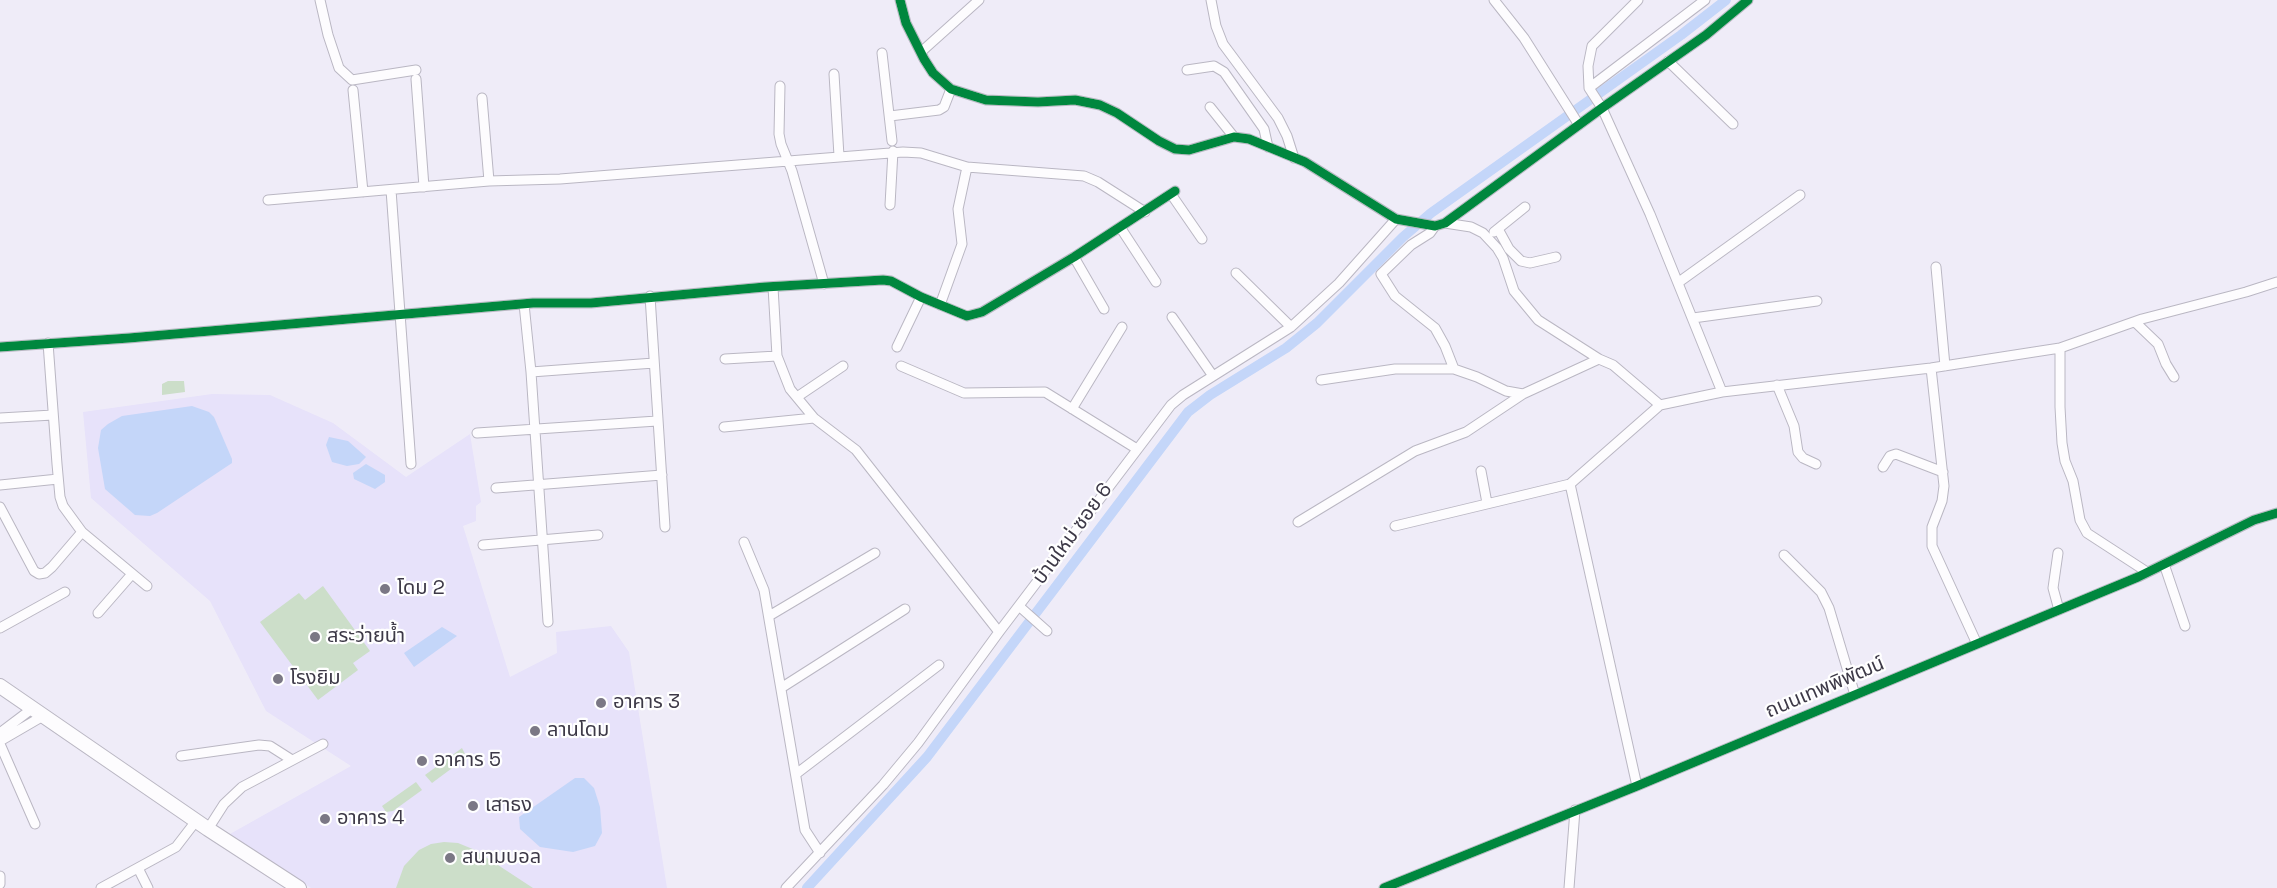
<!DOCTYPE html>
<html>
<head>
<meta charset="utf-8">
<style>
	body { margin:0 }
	canvas { display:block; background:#efecf8 }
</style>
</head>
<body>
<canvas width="2277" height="888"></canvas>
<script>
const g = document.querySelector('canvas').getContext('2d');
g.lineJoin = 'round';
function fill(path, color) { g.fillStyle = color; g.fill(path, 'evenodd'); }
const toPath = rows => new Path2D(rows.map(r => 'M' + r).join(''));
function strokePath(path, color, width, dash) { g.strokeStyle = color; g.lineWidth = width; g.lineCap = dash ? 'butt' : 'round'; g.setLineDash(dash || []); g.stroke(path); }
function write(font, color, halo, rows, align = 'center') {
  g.font = font + ' "Space Grotesk","Noto Sans Thai",sans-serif'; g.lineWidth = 4.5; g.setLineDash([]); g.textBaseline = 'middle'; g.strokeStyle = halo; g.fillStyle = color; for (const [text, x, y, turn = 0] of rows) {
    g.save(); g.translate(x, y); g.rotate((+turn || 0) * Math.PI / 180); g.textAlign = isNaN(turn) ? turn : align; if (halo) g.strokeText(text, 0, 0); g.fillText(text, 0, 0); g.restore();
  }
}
const built = toPath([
	[212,394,270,395,333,423,406,477,470,434,481,502,476,506,476,521,463,526,510,677,557,653,556,632,611,626,629,652,667,888,311,888,230,834,351,766,266,711,210,601,91,498,83,412]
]);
const green = toPath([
	[168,381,184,381,185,392,162,395,162,384],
	[323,586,370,651,353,663,358,670,318,700,260,622,299,593,305,600],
	[462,748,465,754,463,760,432,783,425,775],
	[416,782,422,790,393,811,386,812,382,806],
	[444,842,458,843,475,850,533,888,396,888,404,866,419,850,431,844]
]);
const water = toPath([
	[192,406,209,412,214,417,232,459,232,463,157,513,150,516,135,515,105,489,98,448,101,430,108,424,122,416],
	[329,437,348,441,366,457,359,464,347,466,332,462,326,445],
	[366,464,385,475,385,482,375,489,354,479,353,473],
	[442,627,457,636,414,667,404,653],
	[575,778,584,778,594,788,600,807,602,833,595,846,573,852,540,847,520,829,519,817]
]);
const canal = toPath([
	[807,888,927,757,1188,412,1210,395,1286,348,1317,323,1403,237,1431,213,1681,35,1726,0]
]);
const street = toPath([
	[320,0,328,35,339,68,352,80,416,70],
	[900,0,906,23,924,59,933,73,951,89,986,100,1038,102,1075,100,1100,105,1117,113,1159,141,1175,149,1189,150,1234,137,1249,139,1305,162,1396,219,1435,226,1445,223,1602,108,1706,35,1748,0],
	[1211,0,1216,26,1223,44,1278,118,1287,136,1294,158],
	[1494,0,1524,38,1579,125],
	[1638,0,1592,46,1588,66,1589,88,1602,108,1650,214,1722,392],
	[921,52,979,0],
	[882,53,892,141],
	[1668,61,1733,124],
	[1187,70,1214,66,1224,72,1264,129,1268,147],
	[834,74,839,156],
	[416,79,424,187],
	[780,86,779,134,781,144,792,171,824,284],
	[1589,88,1705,0],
	[353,90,363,192],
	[482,98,489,181],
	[1210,107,1234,137],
	[890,116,939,110,944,107,951,89],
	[391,190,411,464],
	[1171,194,1202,239],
	[268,200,489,181,560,179,903,152,921,153,967,167,1084,176,1098,182,1145,212],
	[890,205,893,151],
	[1445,223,1471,227,1483,233,1497,248,1503,258,1514,291,1538,320,1599,359,1613,365,1660,405],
	[1435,226,1430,233,1411,245,1381,274,1395,296,1435,328,1445,346,1454,369],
	[1120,227,1156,282],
	[1498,229,1509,249,1521,261,1530,263,1556,257],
	[1494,232,1525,207],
	[1074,257,1104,309],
	[1936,267,1945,366],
	[1236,273,1291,327],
	[1679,282,1800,195],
	[773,287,777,356,790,389,814,418,856,450,999,632],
	[650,296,665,527],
	[524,304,531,372,548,622],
	[940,305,962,244,958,209,967,167],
	[1172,317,1213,376],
	[1693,318,1817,301],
	[2135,322,2158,344,2166,364,2174,377],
	[48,343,57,464,60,497,63,506,82,532,147,586],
	[0,347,129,338,533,303,591,303,765,287,883,280,891,281,921,297,967,316,982,312,1074,257,1175,191],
	[897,347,921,297],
	[2060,348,2060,407,2062,443,2065,461,2073,481,2080,520,2087,533,2147,572],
	[725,359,777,356],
	[901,366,964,393,1045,392,1137,449],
	[1931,368,1944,486,1942,501,1932,527,1932,546,1977,644],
	[531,372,654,363],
	[1321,380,1395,369,1454,369,1477,377,1506,391,1523,394],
	[1777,385,1794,426,1798,452,1803,458,1816,464],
	[797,397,843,366],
	[1072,409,1122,327],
	[0,418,53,415],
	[724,427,814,418],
	[477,433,657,421],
	[1883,467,1890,456,1896,454,1943,472],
	[1481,471,1487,503],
	[1570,484,1637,786],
	[0,485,58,479],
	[496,488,662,475],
	[0,507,34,571,39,574,45,573,52,567,82,532],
	[1298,522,1415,451,1466,432,1523,394,1599,359],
	[1395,526,1570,484,1660,405,1722,392,1931,368,2060,348,2142,319,2246,292,2277,282],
	[744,542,764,590,805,830,820,853],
	[483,545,598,535],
	[2058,553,2053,588,2059,610],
	[1784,555,1821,592,1829,608,1855,695],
	[2164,564,2185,626],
	[1020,607,1047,631],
	[98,613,132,574],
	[769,616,875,553],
	[0,628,65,592],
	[781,688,905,609],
	[0,733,33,708],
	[0,741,43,716],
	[0,744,35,824],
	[181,756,259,745,270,746,292,760],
	[796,774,939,665],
	[208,829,224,804,242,787,323,744],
	[138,868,148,888],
	[0,876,0,884],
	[101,888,176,847,196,821],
	[786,888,883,785,918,743,999,632,1171,405,1183,395,1291,327,1339,283,1396,219],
	[1384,888,1637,786,1977,644,2138,577,2254,520,2277,513],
	[1569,888,1575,810]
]);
const secondary = toPath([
	[0,686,208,829,299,888]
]);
const cycleway = toPath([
	[900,0,906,23,924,59,933,73,951,89,986,100,1038,102,1075,100,1100,105,1117,113,1159,141,1175,149,1189,150,1234,137,1249,139,1305,162,1396,219,1435,226,1445,223,1602,108,1706,35,1748,0],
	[0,347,129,338,533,303,591,303,765,287,883,280,891,281,921,297,967,316,982,312,1074,257,1175,191],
	[1384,888,1637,786,1977,644,2138,577,2254,520,2277,513]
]);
const markers = [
	[385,589,6,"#7b7885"],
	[315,637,6,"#7b7885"],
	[278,679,6,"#7b7885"],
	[601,703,6,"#7b7885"],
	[535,731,6,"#7b7885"],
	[422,761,6,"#7b7885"],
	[473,806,6,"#7b7885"],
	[325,819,6,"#7b7885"],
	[450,858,6,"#7b7885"]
];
const streetNames = [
	["บ้านใหม่ ซอย 6",1073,534,-54],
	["ถนนเทพพิพัฒน์",1825,688,-23]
];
const poiNames = [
	["โดม 2",397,589],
	["สระว่ายน้ำ",327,637],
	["โรงยิม",290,679],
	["อาคาร 3",613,703],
	["ลานโดม",547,731],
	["อาคาร 5",434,761],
	["เสาธง",485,806],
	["อาคาร 4",337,819],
	["สนามบอล",462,858]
];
fill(built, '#e7e2fa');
fill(green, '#ccdec9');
fill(water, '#c4d6f9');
strokePath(canal, '#c4d6f9', 10);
strokePath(street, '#bab7c3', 11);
strokePath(secondary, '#bab7c3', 16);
strokePath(street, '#fdfcfe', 9);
strokePath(secondary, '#fdfcfe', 14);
strokePath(cycleway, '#00873e', 9);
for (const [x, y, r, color] of markers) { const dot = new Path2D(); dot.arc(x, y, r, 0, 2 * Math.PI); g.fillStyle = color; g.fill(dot); strokePath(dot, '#fff', 2); }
write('20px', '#3d3947', '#fff', streetNames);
write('20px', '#3d3947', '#fff', poiNames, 'left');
</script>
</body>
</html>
